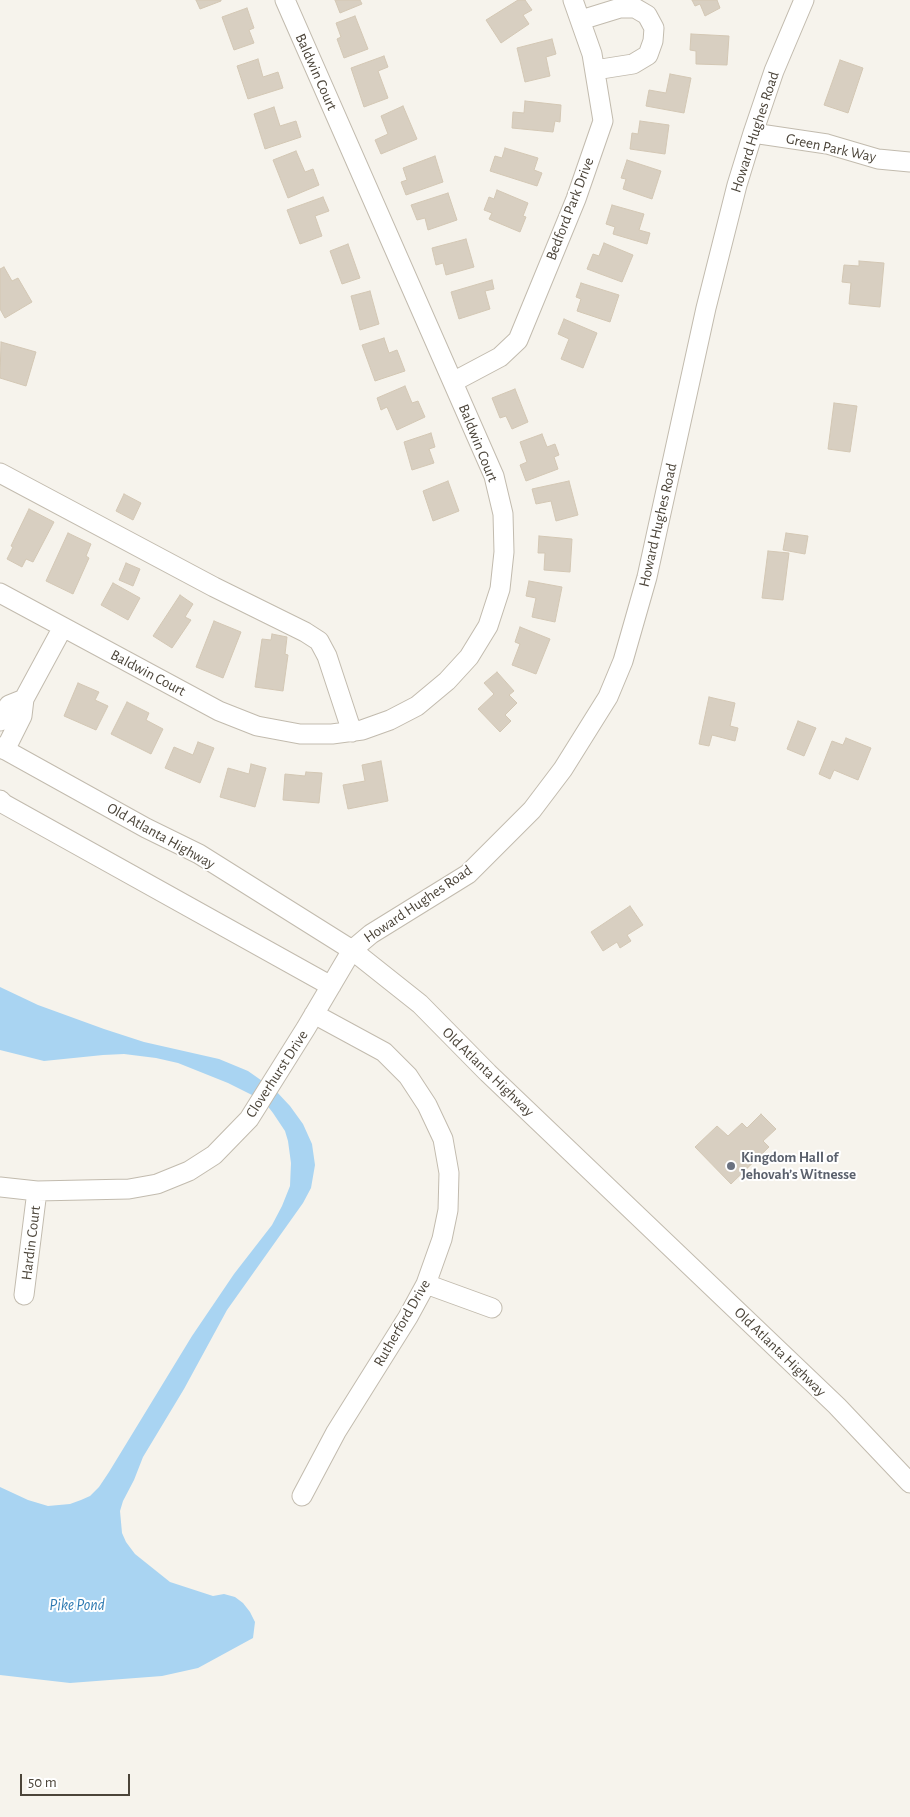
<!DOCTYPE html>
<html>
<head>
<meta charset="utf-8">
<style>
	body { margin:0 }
	#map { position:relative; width:910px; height:1817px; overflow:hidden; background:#f6f3ec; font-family:"Alegreya Sans",sans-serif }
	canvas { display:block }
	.scale { position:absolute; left:20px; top:1774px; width:110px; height:22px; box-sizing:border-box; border:2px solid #4b4439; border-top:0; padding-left:6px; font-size:15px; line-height:18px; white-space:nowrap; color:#4b4439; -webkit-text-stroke:4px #fff; paint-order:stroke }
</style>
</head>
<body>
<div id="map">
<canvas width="910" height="1817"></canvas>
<div class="scale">50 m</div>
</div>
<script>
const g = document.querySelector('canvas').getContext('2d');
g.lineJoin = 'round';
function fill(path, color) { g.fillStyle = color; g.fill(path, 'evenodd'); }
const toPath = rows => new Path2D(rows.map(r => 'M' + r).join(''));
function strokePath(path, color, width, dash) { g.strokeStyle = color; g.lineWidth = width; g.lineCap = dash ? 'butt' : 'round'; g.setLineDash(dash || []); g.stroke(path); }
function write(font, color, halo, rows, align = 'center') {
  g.font = font + ' "Alegreya Sans",sans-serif'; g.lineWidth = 4; g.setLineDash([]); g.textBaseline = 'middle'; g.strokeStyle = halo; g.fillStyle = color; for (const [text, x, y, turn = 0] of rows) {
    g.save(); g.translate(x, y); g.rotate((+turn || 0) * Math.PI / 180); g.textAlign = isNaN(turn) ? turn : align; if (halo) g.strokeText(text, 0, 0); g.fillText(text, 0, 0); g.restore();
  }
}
const water = toPath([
	[0,987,38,1005,104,1029,144,1042,219,1059,248,1071,275,1090,290,1106,303,1124,312,1144,315,1165,311,1188,303,1203,227,1310,184,1389,143,1457,134,1480,123,1501,120,1511,122,1533,126,1542,135,1554,170,1582,213,1596,224,1594,235,1597,243,1603,250,1612,255,1622,253,1638,198,1668,162,1676,70,1683,0,1675,0,1487,28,1500,48,1506,70,1504,81,1500,90,1496,99,1487,109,1472,192,1336,234,1274,272,1225,282,1206,290,1186,291,1163,288,1141,285,1131,273,1113,266,1104,258,1098,228,1083,178,1063,156,1058,124,1054,103,1055,44,1061,0,1050]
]);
const building = toPath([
	[196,0,221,0,221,1,200,9,196,0],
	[335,0,360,0,362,4,340,13,335,0],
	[518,0,525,0,532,10,523,15,529,24,501,43,486,20,518,0],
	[692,0,717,0,720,8,705,16,700,4,695,6,692,0],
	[247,8,254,28,249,30,254,43,234,50,222,17,247,8],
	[355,16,368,49,344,58,337,39,341,37,336,23,355,16],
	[691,34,729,36,727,65,696,64,696,51,690,50,691,34],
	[552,39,556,54,546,57,550,76,525,82,517,48,552,39],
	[384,56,388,67,378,71,388,98,364,107,351,68,384,56],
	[258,59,263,77,278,72,283,88,248,99,237,66,258,59],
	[840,60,863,68,848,113,824,105,840,60],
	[670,74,691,78,684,113,646,106,649,90,666,93,670,74],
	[525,101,561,105,560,122,555,121,553,132,512,128,513,112,524,113,525,101],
	[403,106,417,139,381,154,375,140,388,134,381,116,403,106],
	[274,107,280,126,296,121,301,137,265,149,254,114,274,107],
	[640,121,669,125,665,154,630,149,632,133,638,134,640,121],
	[505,148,538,158,534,170,542,173,537,186,490,171,495,156,502,158,505,148],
	[296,151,305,172,313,169,319,185,288,198,273,160,296,151],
	[435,156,443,182,406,195,401,182,407,180,403,168,435,156],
	[627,160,661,171,652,199,623,189,626,179,621,178,627,160],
	[497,190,528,203,523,216,526,217,520,232,489,219,492,213,484,210,489,197,494,199,497,190],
	[448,193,457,220,428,230,425,218,417,220,411,205,448,193],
	[323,197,329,211,315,216,322,236,300,244,287,210,323,197],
	[612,205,644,214,639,230,650,233,647,244,613,234,615,227,606,224,612,205],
	[466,239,474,267,446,275,443,263,436,265,432,248,466,239],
	[604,243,633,255,622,282,587,269,593,254,599,256,604,243],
	[348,244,360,278,342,284,330,251,348,244],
	[859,261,884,263,880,307,849,304,851,283,842,282,844,265,859,266,859,261],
	[4,267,12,281,18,278,32,302,5,318,0,309,0,269,4,267],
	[492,280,494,289,485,291,490,309,459,319,451,292,492,280],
	[581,283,619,295,610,322,577,311,581,299,576,297,581,283],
	[370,291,379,324,360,330,351,296,370,291],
	[564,319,597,333,583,368,561,359,569,339,558,334,564,319],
	[384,338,389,353,397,350,405,371,375,381,362,345,384,338],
	[1,342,36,352,26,386,0,378,1,342],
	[405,386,412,403,418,401,425,417,397,430,387,407,381,410,377,398,405,386],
	[515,389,528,422,512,429,506,416,500,418,492,398,515,389],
	[834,403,857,406,850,452,828,449,834,403],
	[431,433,435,447,429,449,434,463,412,470,404,442,431,433],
	[542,434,547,447,555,444,559,455,554,457,558,469,526,481,520,465,527,462,520,442,542,434],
	[448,481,459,511,433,521,423,491,448,481],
	[569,481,578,515,556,521,551,501,536,504,532,489,569,481],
	[124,494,141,503,133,520,116,511,124,494],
	[29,509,54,522,33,562,26,559,22,567,7,559,13,547,11,546,29,509],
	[68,533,91,544,86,556,89,558,73,594,46,581,68,533],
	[786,533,808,536,805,554,783,550,786,533],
	[539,536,572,539,570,572,544,570,545,553,538,553,539,536],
	[768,551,789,553,783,600,762,598,768,551],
	[126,563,140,569,133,586,119,580,126,563],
	[529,581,562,587,555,622,532,617,536,598,526,596,529,581],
	[113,583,140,598,128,620,101,605,113,583],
	[180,595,193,604,185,617,191,620,172,648,153,636,180,595],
	[214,621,241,632,223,678,196,667,214,621],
	[520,627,550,639,536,674,512,665,520,644,515,642,520,627],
	[272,634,287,637,285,654,288,655,283,691,255,687,262,639,271,640,272,634],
	[497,672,514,691,509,695,517,703,505,715,511,721,500,732,478,709,494,694,484,683,497,672],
	[78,683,99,692,95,700,108,706,96,730,64,716,78,683],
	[709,697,735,703,730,726,738,728,735,741,712,735,709,746,699,744,709,697],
	[127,702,149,713,146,720,163,729,151,754,111,734,127,702],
	[798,721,816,728,804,756,787,749,798,721],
	[846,738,871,748,858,780,834,770,830,779,819,774,832,741,843,745,846,738],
	[198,742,214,748,200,783,165,768,174,747,193,755,198,742],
	[381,761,388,801,348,809,343,785,365,781,362,765,381,761],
	[251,764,266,768,255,807,220,797,228,768,249,774,251,764],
	[306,772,322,773,319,803,283,800,285,774,305,776,306,772],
	[630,906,643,925,627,935,631,941,620,948,617,942,603,951,591,932,630,906],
	[761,1114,776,1129,763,1141,769,1147,731,1184,695,1147,717,1126,728,1136,742,1123,747,1128,761,1114]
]);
const minor = toPath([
	[581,20,620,8,635,8,647,15,654,28,653,41,648,55,633,64,595,70],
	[753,133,827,144,878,159,910,162],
	[453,382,500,357,518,340,576,199,603,121,592,54,573,0],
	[0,473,214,587,305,632,319,641,327,656,352,732],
	[0,593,219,711,257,726,300,734,332,734,362,730,390,720,417,706,447,681,469,657,488,626,500,589,504,552,503,514,494,476,285,0],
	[0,721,9,705,24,699],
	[0,747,146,828,199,854,352,950,420,1004,488,1073,837,1406,910,1483],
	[5,750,22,716,24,699,63,627],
	[0,800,4,804,331,986],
	[0,1187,37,1191,129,1189,157,1184,189,1171,214,1155,249,1119,306,1028,352,950,371,934,468,874,532,810,563,769,608,697,623,661,647,577,706,308,737,185,753,133,774,71,804,0],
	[426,1284,492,1308],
	[24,1295,37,1191],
	[302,1496,336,1432,408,1317,426,1284,442,1239,448,1210,449,1173,443,1139,427,1105,408,1076,384,1052,314,1014]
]);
const markers = [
	[731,1166,5,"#6b7280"]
];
const streetNames = [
	["Baldwin Court",316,72,66],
	["Howard Hughes Road",755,132,-72],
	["Green Park Way",831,148,12],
	["Bedford Park Drive",570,209,-69],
	["Baldwin Court",478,443,68],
	["Howard Hughes Road",658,525,-77],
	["Baldwin Court",148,673,28],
	["Old Atlanta Highway",161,836,29],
	["Howard Hughes Road",418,904,-34],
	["Old Atlanta Highway",488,1072,44],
	["Cloverhurst Drive",277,1074,-57],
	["Hardin Court",31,1243,-83],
	["Rutherford Drive",402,1323,-60],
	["Old Atlanta Highway",780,1352,44]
];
const worshipNames = [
	["Kingdom Hall of",741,1157],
	["Jehovah’s Witnesse",741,1174]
];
const waterNames = [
	["Pike Pond",77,1605]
];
fill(water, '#a9d4f2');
fill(building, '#d8cfc1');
strokePath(building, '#d3c7b4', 1);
strokePath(minor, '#c2bbae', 21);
strokePath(minor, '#fff', 19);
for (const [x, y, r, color] of markers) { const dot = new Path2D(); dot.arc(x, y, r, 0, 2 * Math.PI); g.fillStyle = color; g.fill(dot); strokePath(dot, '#fff', 2); }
write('15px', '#4b4439', '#fff', streetNames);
write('bold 15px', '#5b616d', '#fff', worshipNames, 'left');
write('italic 16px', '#2e7ab2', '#fff', waterNames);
</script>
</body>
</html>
